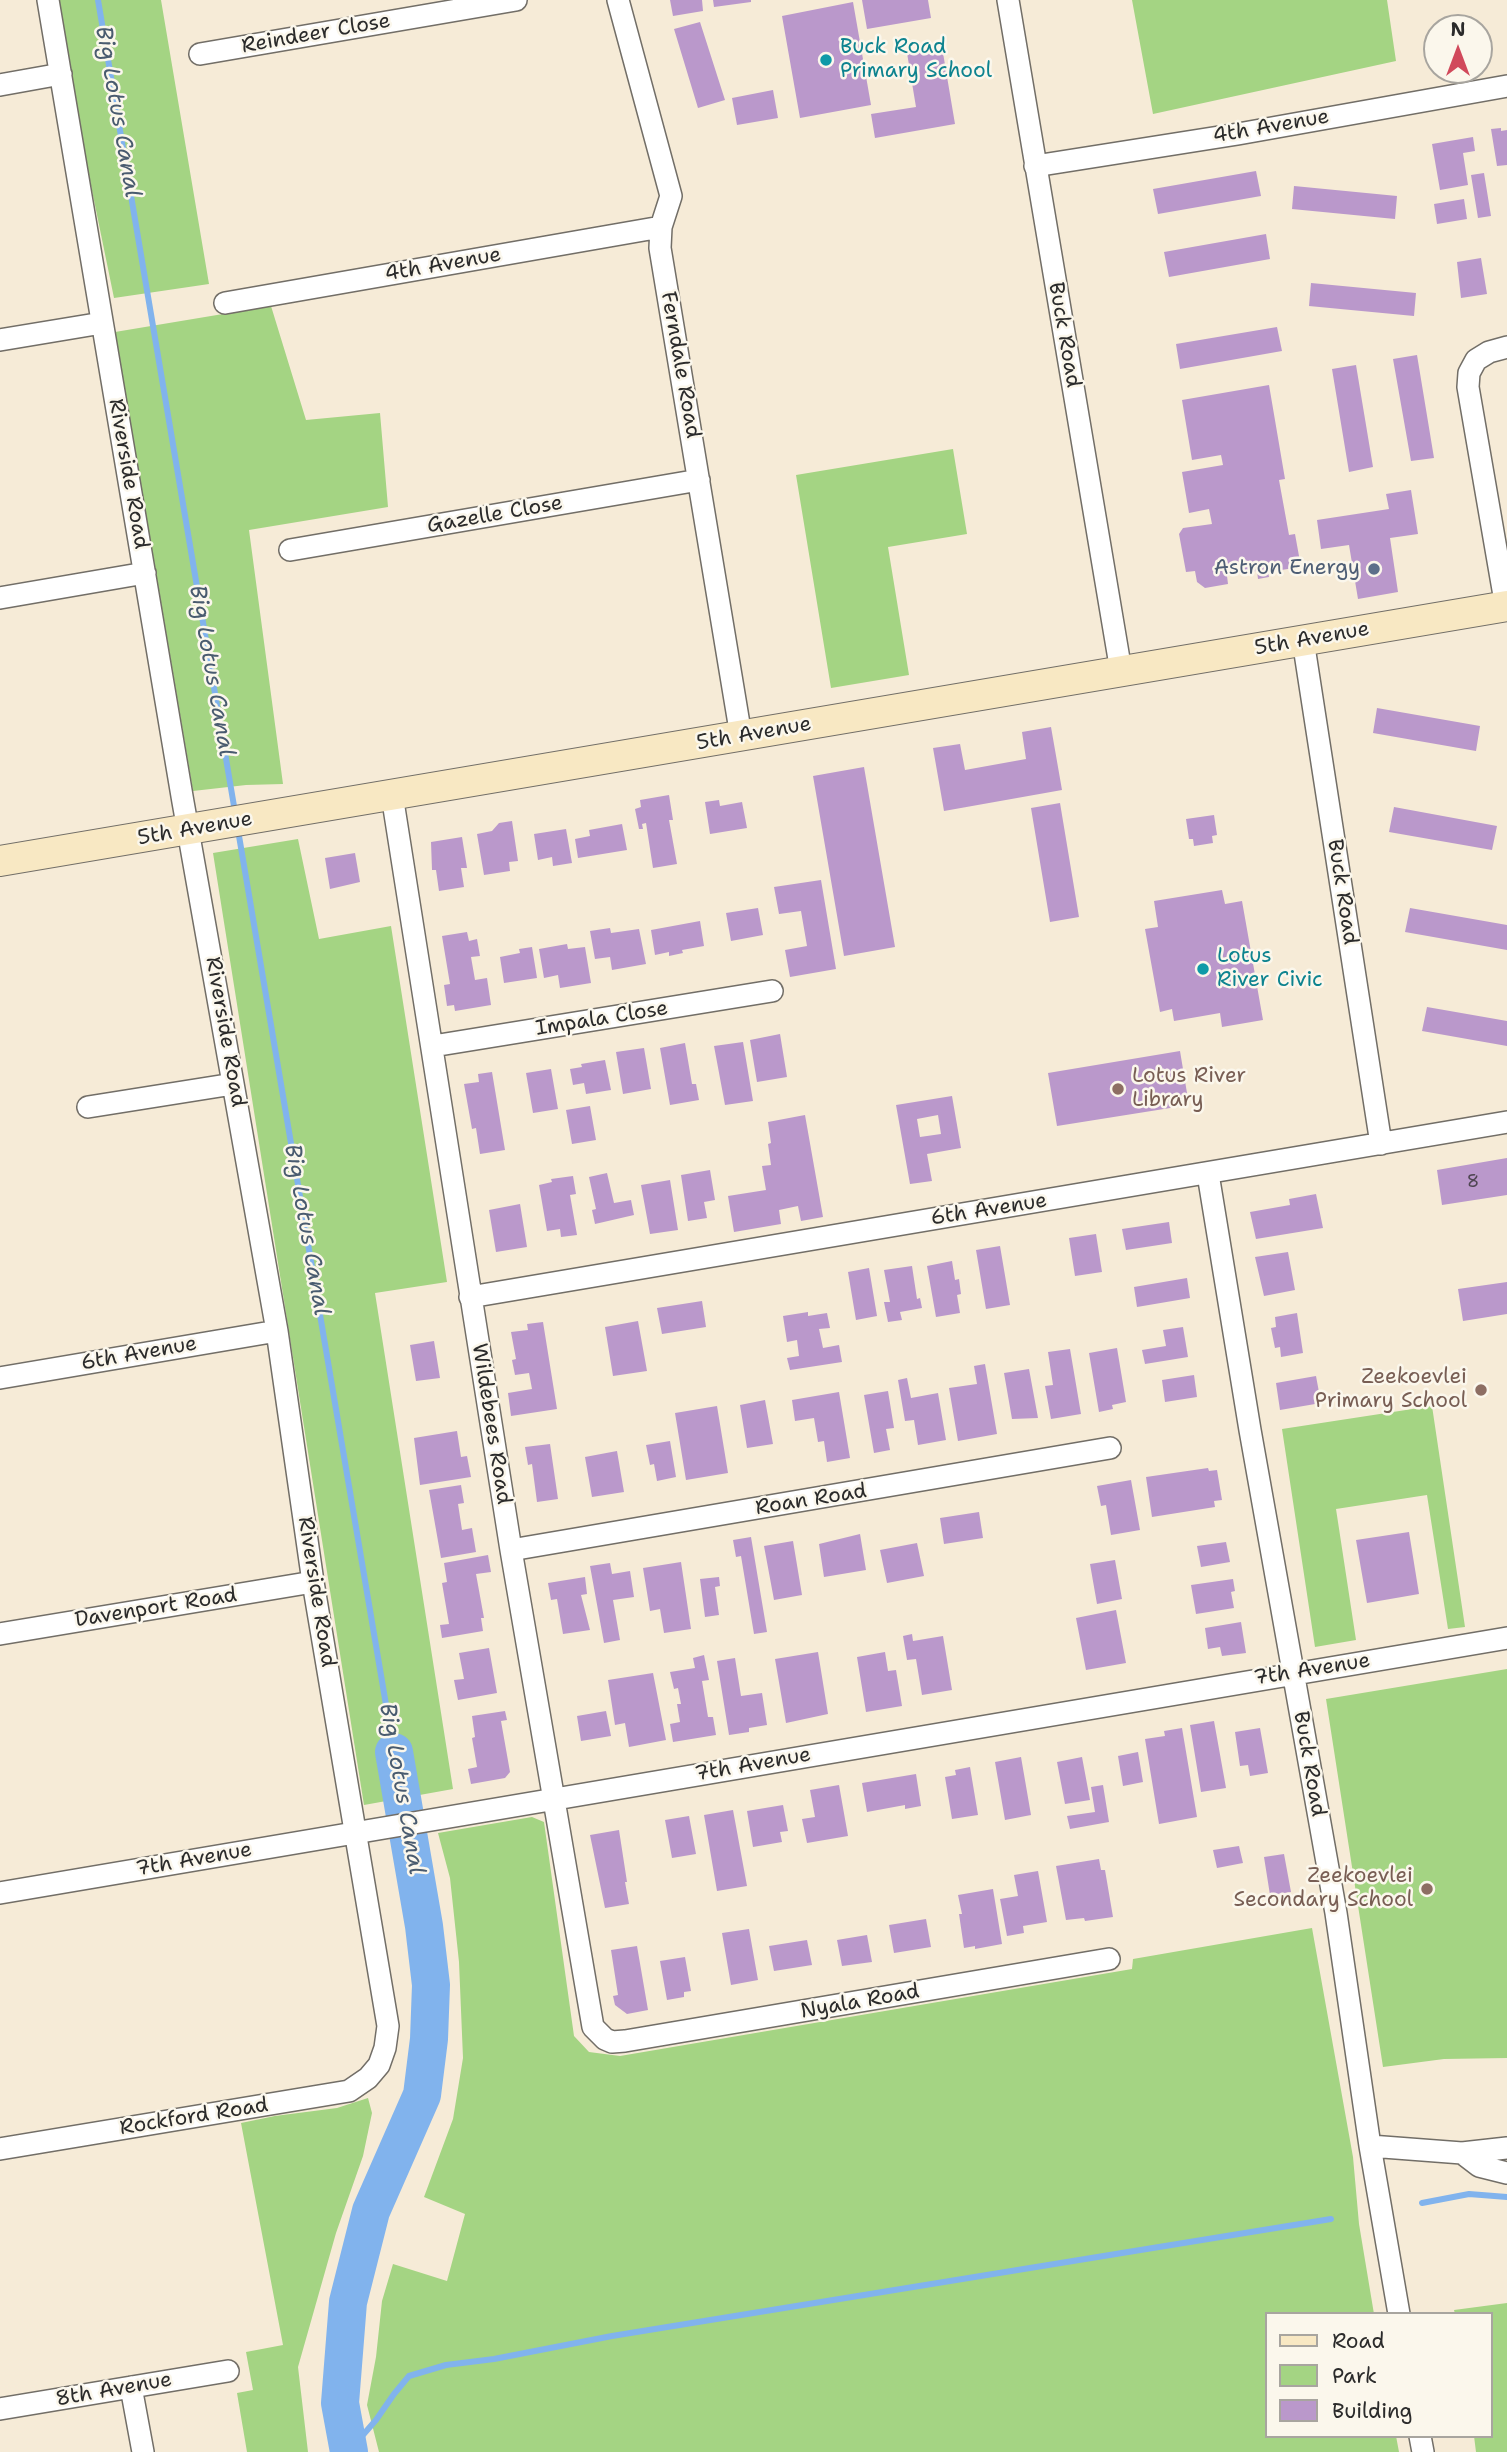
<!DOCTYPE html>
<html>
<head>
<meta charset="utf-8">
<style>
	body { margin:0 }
	#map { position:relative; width:1507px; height:2452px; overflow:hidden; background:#f6ebd7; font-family:"Shantell Sans",sans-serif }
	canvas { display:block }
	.legend { position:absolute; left:1265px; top:2312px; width:228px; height:126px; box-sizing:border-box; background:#fbf7ec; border:2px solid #a8a59f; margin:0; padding:9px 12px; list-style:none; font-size:21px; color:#2b2b2b }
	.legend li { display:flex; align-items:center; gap:14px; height:35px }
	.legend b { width:35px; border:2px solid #a8a59f }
	.north { position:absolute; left:1423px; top:14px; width:70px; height:70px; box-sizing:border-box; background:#fbf7ec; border:2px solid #a8a59f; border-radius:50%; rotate:0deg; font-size:19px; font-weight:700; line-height:28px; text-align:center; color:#2b2b2b }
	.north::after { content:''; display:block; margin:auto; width:24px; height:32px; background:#d1495b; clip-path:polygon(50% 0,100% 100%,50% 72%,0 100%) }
</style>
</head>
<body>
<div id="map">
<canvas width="1507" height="2452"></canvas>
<ul class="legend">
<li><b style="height:9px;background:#f8e8c3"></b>Road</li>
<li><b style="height:19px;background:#a4d483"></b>Park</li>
<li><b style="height:19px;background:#ba98cb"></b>Building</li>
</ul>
<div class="north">N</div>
</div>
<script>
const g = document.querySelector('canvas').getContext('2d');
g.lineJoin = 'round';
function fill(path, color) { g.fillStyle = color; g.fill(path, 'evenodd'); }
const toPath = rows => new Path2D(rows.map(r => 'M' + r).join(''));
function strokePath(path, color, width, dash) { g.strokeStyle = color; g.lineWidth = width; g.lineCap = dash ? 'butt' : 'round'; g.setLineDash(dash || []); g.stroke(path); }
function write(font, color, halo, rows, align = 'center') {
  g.font = font + ' "Shantell Sans",sans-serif'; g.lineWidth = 5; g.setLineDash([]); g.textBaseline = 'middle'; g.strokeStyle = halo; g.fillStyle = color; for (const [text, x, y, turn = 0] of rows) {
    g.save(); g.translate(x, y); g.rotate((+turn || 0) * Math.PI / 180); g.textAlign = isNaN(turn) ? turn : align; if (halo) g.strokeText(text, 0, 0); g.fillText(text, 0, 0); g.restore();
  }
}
const green = toPath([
	[53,0,161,0,209,284,114,298],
	[1132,0,1387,0,1396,61,1153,114],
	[271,306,306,420,380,413,388,507,249,530,283,784,246,785,193,791,115,332],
	[953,449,967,534,888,547,909,675,831,688,796,475],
	[298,839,319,939,391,926,447,1282,375,1293,453,1789,364,1805,213,853],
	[1432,1406,1465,1627,1448,1629,1427,1495,1336,1509,1356,1640,1315,1647,1282,1429],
	[1507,1669,1507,2058,1444,2059,1383,2067,1326,1699],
	[532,1817,544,1822,574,2036,589,2052,620,2056,1132,1969,1133,1959,1312,1928,1353,2157,1359,2224,1374,2314,1267,2314,1267,2436,1396,2436,1399,2452,379,2452,367,2405,376,2357,382,2301,393,2264,447,2281,465,2214,424,2197,453,2119,463,2058,459,1962,450,1878,438,1833],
	[368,2098,372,2113,363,2156,336,2233,298,2367,308,2452,247,2452,237,2393,253,2390,246,2352,283,2345,241,2123,275,2116,337,2108],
	[1507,2303,1507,2452,1476,2452,1474,2436,1491,2436,1491,2314,1455,2314,1454,2310]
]);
const stream = toPath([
	[98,0,235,812],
	[238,830,394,1752],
	[1422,2203,1469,2194,1507,2197],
	[349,2451,376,2420,394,2394,409,2376,446,2365,494,2359,612,2336,1331,2219]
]);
const river = toPath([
	[349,2452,340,2403,348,2302,371,2211,422,2095,429,2039,431,1985,424,1926,394,1752]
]);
const building = toPath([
	[670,0,702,0,703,11,673,16],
	[713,0,751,0,751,2,714,7],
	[862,0,928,0,931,18,867,29],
	[853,2,871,105,800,118,782,16],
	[700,22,725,100,698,108,674,29],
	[942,47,955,124,875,138,871,114,916,107,907,53],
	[773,90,778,118,737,125,732,98],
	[1501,128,1501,131,1507,130,1507,165,1497,166,1491,129],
	[1473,137,1475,151,1463,153,1468,185,1440,190,1432,144],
	[1256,171,1261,196,1158,214,1153,189],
	[1484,173,1491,216,1478,218,1471,175],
	[1294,186,1397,196,1395,219,1292,209],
	[1464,199,1467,219,1437,224,1434,204],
	[1266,234,1270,259,1169,277,1164,252],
	[1481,258,1487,294,1461,298,1457,262],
	[1311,283,1416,293,1414,316,1309,306],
	[1277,327,1282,351,1180,369,1176,344],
	[1417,355,1434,458,1411,461,1393,359],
	[1356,365,1373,467,1349,472,1332,369],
	[1269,385,1285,479,1279,480,1289,535,1295,534,1301,567,1268,572,1269,577,1258,579,1257,571,1227,576,1228,584,1205,588,1197,582,1195,571,1186,572,1179,534,1183,528,1212,524,1209,509,1189,513,1182,472,1223,465,1221,455,1192,460,1182,400],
	[1411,490,1418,534,1390,538,1398,592,1358,599,1349,545,1321,549,1317,520,1389,509,1386,494],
	[1377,708,1480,726,1476,751,1373,733],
	[1051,727,1062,790,944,811,933,748,960,744,965,770,1026,759,1022,732],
	[864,767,895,947,844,956,813,776],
	[669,795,673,820,669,820,677,864,653,868,646,823,642,824,643,829,639,829,635,809,641,807,640,800],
	[719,800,720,806,742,802,747,828,710,834,705,802],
	[1060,803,1079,917,1050,922,1031,808],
	[1394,807,1497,826,1492,850,1389,832],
	[1214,815,1217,835,1212,836,1213,843,1194,846,1193,839,1189,839,1186,819],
	[512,821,518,861,509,862,510,871,484,875,477,834,492,831,499,823],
	[622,824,627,850,578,858,575,839,590,836,589,830],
	[566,829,572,863,553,866,552,857,538,860,534,834],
	[462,837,467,868,461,868,464,887,439,891,436,870,432,870,431,842],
	[355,853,360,882,330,889,325,858],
	[821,880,836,969,790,977,785,950,807,946,801,911,779,914,774,887],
	[1222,890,1225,904,1242,901,1263,1020,1222,1027,1220,1013,1174,1021,1172,1009,1160,1012,1145,929,1158,927,1154,901],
	[758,908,763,935,731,941,726,913],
	[1410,908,1507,925,1507,950,1405,932],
	[700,921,704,946,682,950,683,953,669,956,669,952,655,955,651,930],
	[610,928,611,933,639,929,646,964,612,970,610,957,595,959,590,931],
	[467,932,469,941,477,939,480,956,471,957,475,980,487,978,491,1005,455,1011,454,1005,447,1006,444,985,450,984,442,936],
	[567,944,568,949,585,947,591,983,560,988,558,975,544,978,539,949],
	[532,947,537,978,504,983,500,957,520,953,519,949],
	[1427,1007,1507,1021,1507,1046,1422,1031],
	[780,1034,787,1077,757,1082,750,1040],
	[743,1042,753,1101,725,1105,714,1046],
	[685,1043,692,1084,696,1084,699,1100,670,1105,660,1048],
	[644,1048,651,1089,623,1094,616,1052],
	[1180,1051,1189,1105,1057,1126,1048,1073],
	[605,1060,611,1090,586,1094,584,1083,573,1085,570,1069,582,1067,581,1064],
	[551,1069,558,1109,533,1113,526,1073],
	[492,1072,505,1150,480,1154,476,1128,472,1129,464,1084,479,1082,478,1074],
	[952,1096,961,1148,927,1154,932,1181,910,1184,896,1105],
	[938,1115,941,1134,920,1137,917,1119],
	[590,1106,596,1140,572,1144,566,1110],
	[805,1115,823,1217,801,1221,798,1206,779,1210,781,1224,734,1232,728,1196,766,1190,762,1166,771,1165,768,1144,771,1143,768,1122],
	[1507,1158,1507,1195,1442,1205,1437,1170],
	[710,1170,715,1200,704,1202,707,1218,688,1221,681,1175],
	[607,1173,614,1203,631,1200,634,1215,595,1224,592,1210,596,1209,589,1177],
	[573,1176,576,1194,570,1195,577,1235,561,1237,560,1229,547,1231,539,1185,552,1182,551,1179],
	[670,1180,678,1230,650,1234,641,1185],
	[1316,1194,1323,1228,1256,1239,1250,1212,1290,1205,1289,1199],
	[520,1204,527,1247,496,1252,489,1210],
	[1169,1222,1172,1243,1126,1250,1122,1229],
	[1096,1234,1102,1272,1075,1276,1069,1238],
	[1000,1246,1010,1305,986,1309,976,1250],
	[1288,1252,1295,1290,1264,1296,1255,1257],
	[952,1261,955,1280,959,1279,961,1294,957,1295,960,1313,936,1317,927,1266],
	[912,1266,917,1299,920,1298,922,1308,900,1312,902,1320,888,1322,884,1302,890,1302,884,1270],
	[869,1268,877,1316,856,1320,848,1272],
	[1187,1278,1190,1298,1137,1307,1134,1287],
	[1507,1282,1507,1314,1463,1321,1458,1289],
	[702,1301,706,1327,662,1334,657,1308],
	[808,1312,808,1316,827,1313,830,1328,819,1329,823,1348,839,1345,842,1362,790,1370,787,1358,799,1356,797,1340,787,1342,783,1316],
	[1297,1313,1303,1353,1281,1357,1280,1347,1275,1348,1271,1328,1276,1327,1275,1317],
	[638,1321,647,1371,613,1376,605,1327],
	[543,1322,557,1409,511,1416,508,1393,532,1389,529,1373,515,1375,512,1360,516,1359,511,1332,528,1330,527,1324],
	[1183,1327,1188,1357,1145,1364,1142,1350,1166,1346,1163,1330],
	[434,1341,440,1378,416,1381,410,1345],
	[1117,1348,1126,1402,1112,1405,1113,1409,1099,1412,1089,1353],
	[1070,1349,1081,1414,1051,1419,1045,1386,1053,1385,1048,1352],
	[985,1364,997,1434,958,1441,949,1388,977,1384,974,1366],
	[1029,1369,1038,1418,1012,1419,1004,1373],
	[1194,1375,1197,1397,1165,1402,1162,1380],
	[1316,1376,1321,1403,1280,1410,1276,1383],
	[907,1378,911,1398,938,1393,946,1440,918,1445,914,1420,905,1421,898,1380],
	[888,1391,894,1428,886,1429,890,1450,874,1453,864,1395],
	[839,1392,850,1458,827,1462,824,1441,818,1442,814,1418,795,1421,792,1400],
	[765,1400,773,1444,747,1448,740,1405],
	[717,1406,728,1473,686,1480,675,1413],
	[457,1431,461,1457,467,1456,471,1477,420,1485,414,1438],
	[670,1441,676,1477,657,1481,654,1464,650,1465,646,1445],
	[550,1444,558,1499,537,1502,532,1464,528,1465,525,1447],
	[617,1451,624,1492,592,1497,585,1457],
	[1208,1468,1209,1471,1217,1470,1222,1500,1214,1501,1215,1507,1152,1517,1146,1477],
	[1131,1480,1140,1530,1111,1535,1106,1505,1101,1506,1097,1486],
	[461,1485,464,1503,458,1504,462,1530,472,1528,476,1552,441,1558,429,1490],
	[979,1512,983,1538,944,1544,940,1518],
	[1409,1532,1419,1594,1367,1603,1356,1540],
	[860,1534,866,1570,824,1577,819,1544],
	[751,1537,767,1632,754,1634,741,1556,736,1557,733,1540],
	[793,1541,802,1595,774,1600,764,1546],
	[1226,1542,1230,1562,1201,1567,1197,1546],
	[917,1543,924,1576,887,1583,880,1550],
	[488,1555,491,1572,476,1574,484,1618,481,1618,483,1631,442,1638,440,1625,449,1624,442,1583,447,1582,444,1563],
	[1115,1560,1122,1599,1097,1604,1090,1564],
	[681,1562,691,1629,664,1633,660,1609,650,1611,643,1568],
	[610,1563,612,1574,630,1571,634,1597,613,1600,620,1640,604,1643,590,1566],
	[585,1577,587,1594,581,1595,590,1630,563,1634,557,1599,551,1600,548,1583],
	[719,1577,720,1586,715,1587,719,1615,705,1617,700,1579],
	[1233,1579,1235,1591,1231,1592,1234,1608,1196,1614,1191,1585],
	[1116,1610,1126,1663,1086,1670,1076,1618],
	[1241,1622,1246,1653,1222,1656,1220,1647,1208,1649,1205,1628],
	[912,1634,913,1641,943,1636,952,1690,922,1695,916,1659,907,1660,903,1636],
	[489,1648,497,1693,458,1700,454,1680,464,1679,459,1653],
	[818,1652,828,1714,786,1723,775,1659],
	[885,1652,888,1671,896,1670,902,1706,866,1712,857,1657],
	[704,1655,709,1680,702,1681,708,1717,713,1717,716,1735,673,1742,670,1724,680,1722,677,1704,681,1704,678,1688,674,1689,670,1672,695,1668,693,1658],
	[735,1658,741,1696,762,1693,767,1725,749,1728,749,1732,729,1735,717,1661],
	[653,1673,666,1740,629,1747,625,1723,615,1725,608,1680],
	[505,1711,507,1720,501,1721,510,1772,505,1778,471,1784,468,1769,477,1767,472,1738,475,1737,472,1716],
	[606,1711,611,1736,581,1741,577,1716],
	[1214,1721,1226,1788,1201,1792,1190,1725],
	[1182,1728,1197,1817,1159,1824,1145,1739,1165,1736,1164,1731],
	[1260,1728,1268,1773,1250,1776,1248,1765,1240,1766,1235,1732],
	[1138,1752,1143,1782,1123,1786,1118,1756],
	[1021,1757,1031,1815,1005,1820,995,1762],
	[1082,1757,1090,1800,1065,1804,1057,1762],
	[970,1767,978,1815,952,1819,945,1777,956,1775,955,1770],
	[916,1774,921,1806,905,1809,905,1805,867,1812,862,1783],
	[839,1785,848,1836,807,1843,802,1819,815,1817,810,1790],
	[1103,1785,1109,1822,1070,1829,1067,1816,1095,1812,1091,1787],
	[783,1805,788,1831,780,1832,782,1842,753,1847,747,1811],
	[733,1810,747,1886,717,1891,704,1815],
	[689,1816,696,1854,672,1858,665,1820],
	[619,1830,627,1882,625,1882,629,1904,605,1908,590,1835],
	[1239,1846,1243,1863,1217,1868,1213,1850],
	[1284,1854,1291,1892,1270,1895,1264,1857],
	[1099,1859,1101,1870,1105,1870,1113,1917,1085,1921,1084,1918,1066,1920,1056,1866],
	[1038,1871,1047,1922,1023,1926,1024,1933,1007,1936,1000,1899,1018,1896,1014,1875],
	[993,1889,1002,1944,975,1949,975,1946,964,1948,959,1914,962,1914,958,1895],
	[926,1919,931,1947,894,1953,889,1925],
	[749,1929,758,1980,731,1985,722,1933],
	[867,1935,872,1962,842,1966,837,1940],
	[807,1940,812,1965,774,1971,769,1946],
	[637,1946,648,2010,627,2014,615,2005,613,1996,618,1995,611,1950],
	[685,1957,691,1991,684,1992,684,1997,667,2000,660,1961]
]);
const minor = toPath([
	[618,0,671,196,661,227,660,248,741,736],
	[1008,0,1121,671],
	[200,54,516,0],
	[0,85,61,74],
	[1035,166,1238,134,1507,86],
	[225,303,661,227],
	[0,340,102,323],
	[290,550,699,480],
	[0,598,145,573],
	[1506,607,1468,387,1469,373,1476,360,1489,352,1507,347],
	[1303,640,1381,1144],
	[392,795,511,1550,593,2027,605,2039,612,2042,625,2041,1109,1959],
	[433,1046,772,991],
	[88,1107,233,1084],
	[1208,1174,1250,1430,1336,1913,1370,2146,1399,2314],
	[470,1297,1507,1122],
	[0,1378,277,1331],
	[511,1550,1110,1448],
	[0,1634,313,1582],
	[0,1893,1507,1638],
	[1370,2146,1462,2153,1507,2148],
	[0,2149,349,2091,368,2078,379,2065,385,2048,388,2026,313,1582,277,1331,183,802,48,0],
	[1462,2153,1479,2166,1507,2173],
	[131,2387,143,2452],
	[0,2409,228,2371],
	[1420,2436,1423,2452]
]);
const secondary = toPath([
	[0,861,1507,606]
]);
const markers = [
	[826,60,7,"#0f9aa8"],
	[1374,569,7,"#5c6f8a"],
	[1203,969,7,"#0f9aa8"],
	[1118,1089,7,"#8d6e63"],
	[1481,1390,7,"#8d6e63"],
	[1427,1889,7,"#8d6e63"]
];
const numberNames = [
	["8",1473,1182]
];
const streetNames = [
	["Reindeer Close",316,34,-10],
	["4th Avenue",1271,127,-10],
	["4th Avenue",443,265,-10],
	["Buck Road",1064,335,80],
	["Ferndale Road",680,365,80],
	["Riverside Road",128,474,80],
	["Gazelle Close",495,515,-10],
	["5th Avenue",1312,639,-10],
	["5th Avenue",754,734,-10],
	["5th Avenue",195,829,-10],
	["Buck Road",1342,892,81],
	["Impala Close",602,1019,-9],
	["Riverside Road",225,1032,80],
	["6th Avenue",989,1210,-9],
	["6th Avenue",139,1354,-10],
	["Wildebees Road",491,1424,81],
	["Roan Road",811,1500,-9],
	["Riverside Road",316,1592,81],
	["Davenport Road",156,1608,-9],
	["7th Avenue",1312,1670,-9],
	["Buck Road",1309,1764,80],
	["7th Avenue",753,1765,-10],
	["7th Avenue",194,1860,-10],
	["Nyala Road",860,2002,-10],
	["Rockford Road",194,2117,-9],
	["8th Avenue",114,2390,-10]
];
const cultureNames = [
	["Buck Road",840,48],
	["Primary School",840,72],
	["Lotus",1217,957],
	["River Civic",1217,981]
];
const serviceNames = [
	["Astron Energy",1360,569]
];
const educationNames = [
	["Lotus River",1132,1077,"left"],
	["Library",1132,1101,"left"],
	["Zeekoevlei",1467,1378],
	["Primary School",1467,1402],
	["Zeekoevlei",1413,1877],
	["Secondary School",1413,1901]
];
const waterNames = [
	["Big Lotus Canal",117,112,80],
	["Big Lotus Canal",211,671,80],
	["Big Lotus Canal",306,1230,80],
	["Big Lotus Canal",401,1789,80]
];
fill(green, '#a4d483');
strokePath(stream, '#81b3ed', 6);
strokePath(river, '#81b3ed', 38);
fill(building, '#ba98cb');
strokePath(minor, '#726e67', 24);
strokePath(secondary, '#726e67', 32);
strokePath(minor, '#fff', 21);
strokePath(secondary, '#f8e8c3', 30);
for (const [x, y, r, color] of markers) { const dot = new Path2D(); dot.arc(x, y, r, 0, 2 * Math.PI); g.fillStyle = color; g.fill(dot); strokePath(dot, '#fbf7ec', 2.5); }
write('18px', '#4f4653', null, numberNames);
write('21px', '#2b2b2b', '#fbf7ec', streetNames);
write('21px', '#0d838f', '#fbf7ec', cultureNames, 'left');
write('21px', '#4e5e75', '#fbf7ec', serviceNames, 'right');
write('21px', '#785e54', '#fbf7ec', educationNames, 'right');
write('italic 23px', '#495b6f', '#fbf7ec', waterNames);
</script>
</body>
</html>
